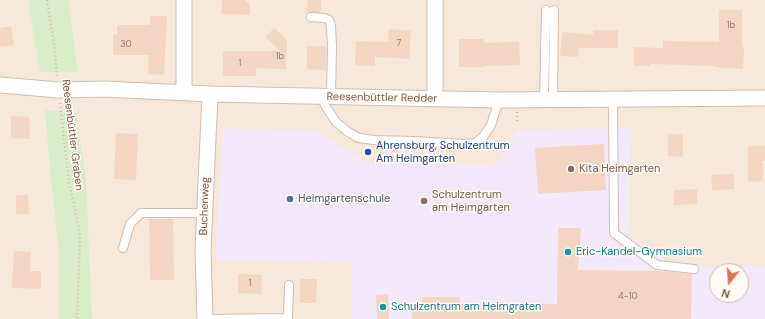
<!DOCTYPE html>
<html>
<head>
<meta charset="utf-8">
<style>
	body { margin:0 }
	#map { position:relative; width:765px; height:319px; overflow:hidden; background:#fdf6ec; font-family:"DM Sans",sans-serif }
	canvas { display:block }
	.north { position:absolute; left:709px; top:263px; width:40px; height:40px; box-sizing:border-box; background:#fffaf3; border:1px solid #cabbb1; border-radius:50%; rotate:197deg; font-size:11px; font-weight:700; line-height:16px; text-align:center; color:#7a5c4d }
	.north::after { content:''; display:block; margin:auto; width:14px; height:18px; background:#e76f51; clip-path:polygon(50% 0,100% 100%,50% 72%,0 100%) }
</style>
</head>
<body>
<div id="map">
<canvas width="765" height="319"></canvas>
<div class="north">N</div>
</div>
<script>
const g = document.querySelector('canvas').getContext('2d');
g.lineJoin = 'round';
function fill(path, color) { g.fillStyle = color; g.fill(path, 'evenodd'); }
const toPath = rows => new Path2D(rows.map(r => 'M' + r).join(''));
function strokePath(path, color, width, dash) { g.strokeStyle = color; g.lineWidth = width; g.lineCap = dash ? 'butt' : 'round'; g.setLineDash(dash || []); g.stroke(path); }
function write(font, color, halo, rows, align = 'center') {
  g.font = font + ' "DM Sans",sans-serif'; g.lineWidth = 3; g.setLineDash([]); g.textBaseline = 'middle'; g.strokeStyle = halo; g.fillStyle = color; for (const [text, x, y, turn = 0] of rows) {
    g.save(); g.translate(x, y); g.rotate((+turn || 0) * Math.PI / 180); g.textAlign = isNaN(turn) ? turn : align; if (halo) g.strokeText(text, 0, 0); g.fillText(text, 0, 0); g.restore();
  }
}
const residential = toPath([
	[0,0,765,0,765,319,0,319],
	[717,271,741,271,741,295,717,295]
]);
const education = toPath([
	[631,128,629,235,675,266,765,267,765,319,352,319,352,263,215,261,223,129,314,130,366,162,495,167,518,130],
	[717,271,741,271,741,295,717,295]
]);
const green = toPath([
	[28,0,68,0,78,72,40,72],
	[45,110,76,113,86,182,92,319,59,319,59,251,50,171]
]);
const building = toPath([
	[222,0,245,0,250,5,250,15,221,14],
	[308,0,321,0,321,12,307,12],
	[719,10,742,10,742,47,744,47,743,69,714,67,714,66,650,64,650,66,634,66,634,47,663,48,663,41,719,42],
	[150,16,167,16,164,75,148,74,149,55,113,55,113,34,117,34,117,25,150,25],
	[11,26,14,45,0,47,0,28],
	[274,28,287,40,286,69,256,68,256,76,223,76,223,51,280,51,265,37],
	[389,29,411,31,409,59,375,57,375,66,355,65,356,41,388,42],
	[593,30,618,30,618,48,579,48,578,57,560,56,562,32,593,35],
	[459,39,484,39,484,43,519,42,520,65,484,66,484,67,459,67],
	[307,46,326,46,326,70,307,69],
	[11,116,29,117,30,139,11,138],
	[116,133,138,134,136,180,114,179],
	[668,134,683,134,683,157,668,156],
	[604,144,606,190,538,194,535,148],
	[748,146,765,146,765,161,763,161,763,181,748,182],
	[734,174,734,189,712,190,711,175],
	[697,189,697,204,674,205,674,190],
	[16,195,28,195,29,214,16,214],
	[149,219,173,219,174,280,150,280],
	[558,228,581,228,578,270,662,271,692,274,691,319,412,319,412,304,422,304,422,297,460,297,460,304,491,305,491,303,557,304],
	[14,251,31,252,30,271,41,271,41,289,12,288],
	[238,274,262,275,261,294,238,293],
	[300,279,317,279,316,303,300,303],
	[388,294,389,319,377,319,376,295]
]);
const path = toPath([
	[47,0,54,43,57,76],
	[60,103,69,183,76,214,80,237,77,319],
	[517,112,517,122]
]);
const service = toPath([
	[311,17,325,18,329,20,331,26,332,46,331,97],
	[321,97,326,107,336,122,348,132,359,138,374,140,414,141,463,144,475,143,483,137,491,125,499,100],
	[544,100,546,10],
	[613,100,614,233,657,265,694,269],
	[553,101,554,10],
	[123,248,130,224,141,213,205,213],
	[205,319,288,318,289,285]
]);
const minor = toPath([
	[0,85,58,90,105,89,210,94,499,100,765,98],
	[184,92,184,0],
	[435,99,435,0],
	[205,319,203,250,210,94]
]);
const markers = [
	[368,152,4,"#1a4fb4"],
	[571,169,4,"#8d6e63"],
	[290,199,4,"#5c6f8a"],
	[424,201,4,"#8d6e63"],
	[568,252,4,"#0f9aa8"],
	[383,307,4,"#0f9aa8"]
];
const numberNames = [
	["1b",731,26],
	["7",399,44],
	["30",126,45],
	["1b",280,57],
	["1",240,64],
	["1",250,284],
	["4-10",628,297]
];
const streetNames = [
	["Reesenbüttler Redder",382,98,1],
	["Reesenbüttler Graben",72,135,83],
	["Buchenweg",205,206,-88]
];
const transitNames = [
	["Ahrensburg, Schulzentrum",376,146],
	["Am Heimgarten",376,159]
];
const educationNames = [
	["Kita Heimgarten",579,169],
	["Schulzentrum",432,195],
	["am Heimgarten",432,208]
];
const serviceNames = [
	["Heimgartenschule",298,199]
];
const cultureNames = [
	["Eric-Kandel-Gymnasium",576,252],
	["Schulzentrum am Heimgraten",391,307]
];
fill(residential, '#f5e8da');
fill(education, '#f3e8fa');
fill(green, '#d8ecc9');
fill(building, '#f3d5c3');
strokePath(service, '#d1beb0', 10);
strokePath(minor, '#d1beb0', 17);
strokePath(path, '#d9b8a5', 2.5, [1, 3]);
strokePath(service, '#fff', 8);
strokePath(minor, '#fff', 15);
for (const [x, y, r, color] of markers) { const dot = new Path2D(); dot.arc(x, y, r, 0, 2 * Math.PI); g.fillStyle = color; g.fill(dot); strokePath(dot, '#fffaf3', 1.5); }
write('9px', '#987a6a', null, numberNames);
write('11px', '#7a5c4d', '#fffaf3', streetNames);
write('11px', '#164399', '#fffaf3', transitNames, 'left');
write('11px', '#785e54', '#fffaf3', educationNames, 'left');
write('11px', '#4e5e75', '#fffaf3', serviceNames, 'left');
write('11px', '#0d838f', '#fffaf3', cultureNames, 'left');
</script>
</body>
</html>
